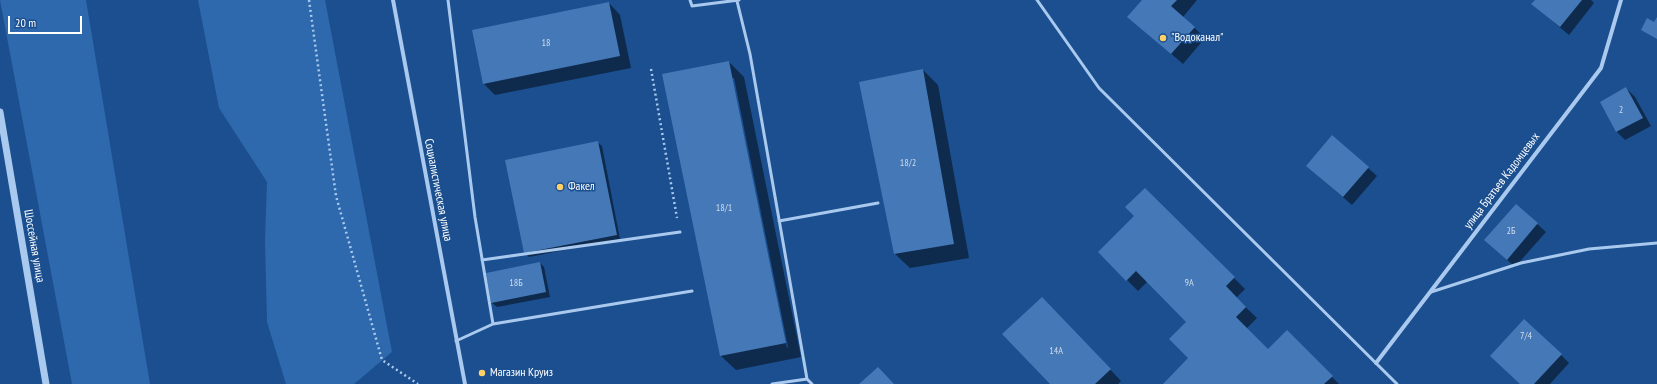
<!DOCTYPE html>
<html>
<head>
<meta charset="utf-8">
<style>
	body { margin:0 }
	#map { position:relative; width:1657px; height:384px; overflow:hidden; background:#1b4f8f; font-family:"PT Sans Narrow",sans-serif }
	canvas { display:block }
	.scale { position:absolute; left:8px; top:16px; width:74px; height:18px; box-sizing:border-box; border:2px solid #fff; border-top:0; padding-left:5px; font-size:12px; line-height:14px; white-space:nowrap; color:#fff; -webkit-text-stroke:3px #1b4f8f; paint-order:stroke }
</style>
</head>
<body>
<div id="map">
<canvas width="1657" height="384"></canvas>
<div class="scale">20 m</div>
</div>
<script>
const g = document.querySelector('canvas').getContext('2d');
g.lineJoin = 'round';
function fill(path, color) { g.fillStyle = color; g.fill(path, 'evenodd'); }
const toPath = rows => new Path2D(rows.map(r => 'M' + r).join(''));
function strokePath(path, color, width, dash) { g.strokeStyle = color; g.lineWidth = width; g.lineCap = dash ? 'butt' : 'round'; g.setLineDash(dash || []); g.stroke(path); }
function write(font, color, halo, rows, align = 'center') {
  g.font = font + ' "PT Sans Narrow",sans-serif'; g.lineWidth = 3; g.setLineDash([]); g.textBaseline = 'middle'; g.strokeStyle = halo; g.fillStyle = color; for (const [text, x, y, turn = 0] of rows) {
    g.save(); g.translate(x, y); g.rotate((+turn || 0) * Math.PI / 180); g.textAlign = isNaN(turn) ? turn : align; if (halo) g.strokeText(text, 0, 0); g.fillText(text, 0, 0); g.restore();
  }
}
const green = toPath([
	[0,0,86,0,150,384,72,384],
	[198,0,325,0,392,352,354,384,286,384,267,322,265,240,267,182,219,108]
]);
const shadow = toPath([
	[1143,0,1197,0,1183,17,1205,38,1183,64,1129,17],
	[1536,0,1591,0,1594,3,1569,35,1532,4],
	[609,3,620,15,631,68,495,95,484,84],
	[729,62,744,77,801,357,736,370,721,356],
	[732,78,734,78,788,347,787,348],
	[923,70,938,85,969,258,910,268,895,254],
	[1626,88,1635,97,1651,126,1625,140,1617,132,1601,102],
	[597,142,602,146,620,239,529,257,525,253],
	[1368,168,1377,176,1352,205,1316,174],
	[1145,189,1245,289,1236,298,1257,318,1246,329,1268,351,1287,332,1339,384,1164,384,1190,358,1188,322,1148,281,1138,291,1099,252,1135,216],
	[1516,205,1546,232,1515,267,1494,248],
	[540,263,544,267,550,297,497,307,492,303,487,274],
	[1053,309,1121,381,1118,384,1051,384],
	[1561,355,1569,363,1550,384,1521,384]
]);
const building = toPath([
	[1142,0,1177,0,1171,6,1195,27,1171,54,1127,17],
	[1535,0,1582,0,1560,27,1531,4],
	[609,2,620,56,483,84,472,30],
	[1657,17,1657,39,1641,30,1647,18,1654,22],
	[729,61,786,343,720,356,662,74],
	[923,69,954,244,894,254,859,82],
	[1626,87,1643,118,1616,132,1600,102],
	[1332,135,1369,167,1343,197,1306,166],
	[598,141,617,235,524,253,505,160],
	[1145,188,1235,277,1226,286,1246,307,1236,317,1268,349,1287,330,1333,376,1324,384,1163,384,1188,358,1169,339,1186,322,1136,271,1126,281,1098,252,1134,216,1125,207],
	[1516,204,1538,223,1507,260,1484,240],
	[540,262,546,292,491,303,486,273],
	[1042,297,1111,369,1095,384,1050,384,1002,334],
	[1524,319,1562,354,1534,384,1520,384,1490,356],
	[878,367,894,384,859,384]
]);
const path = toPath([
	[309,0,336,196,382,360,418,384],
	[651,69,677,218]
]);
const service = toPath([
	[448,0,475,217,493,324,456,341],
	[690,0,692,6,739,0],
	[1037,0,1099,88,1397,384],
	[737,1,750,54,807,379,812,384],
	[779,221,878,203],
	[482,260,680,232],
	[1431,292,1521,263,1589,249,1657,243],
	[493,324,692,291],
	[772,384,807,379]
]);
const minor = toPath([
	[393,0,465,384],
	[1376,363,1601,68,1621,0]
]);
const tertiary = toPath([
	[0,112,46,384]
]);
const markers = [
	[1163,38,4,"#ffd166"],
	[560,187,4,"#ffd166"],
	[482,373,4,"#ffd166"]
];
const numberNames = [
	["18",546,43],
	["2",1621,110],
	["18/2",908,163],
	["18/1",724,208],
	["2Б",1511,231],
	["18Б",516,283],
	["9А",1189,283],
	["7/4",1526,336],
	["14А",1056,351]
];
const poiNames = [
	["\"Водоканал\"",1171,38],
	["Факел",568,187],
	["Магазин Круиз",490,373]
];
const streetNames = [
	["улица Братьев Кадомцевых",1502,181,-53],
	["Социалистическая улица",438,190,79],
	["Шоссейная улица",34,246,80]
];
fill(green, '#2e69ad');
fill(shadow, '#0007');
fill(building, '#4478b7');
strokePath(path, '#a9c9ee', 2.5, [2, 3]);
strokePath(service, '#a9c9ee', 3);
strokePath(minor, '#a9c9ee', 4);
strokePath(tertiary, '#a9c9ee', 7);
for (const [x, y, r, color] of markers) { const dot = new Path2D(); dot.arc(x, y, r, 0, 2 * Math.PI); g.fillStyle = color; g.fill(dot); strokePath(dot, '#1b4f8f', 1.5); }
write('10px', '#d0dded', null, numberNames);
write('12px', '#fff', '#1b4f8f', poiNames, 'left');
write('12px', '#fff', '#1b4f8f', streetNames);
</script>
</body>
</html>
